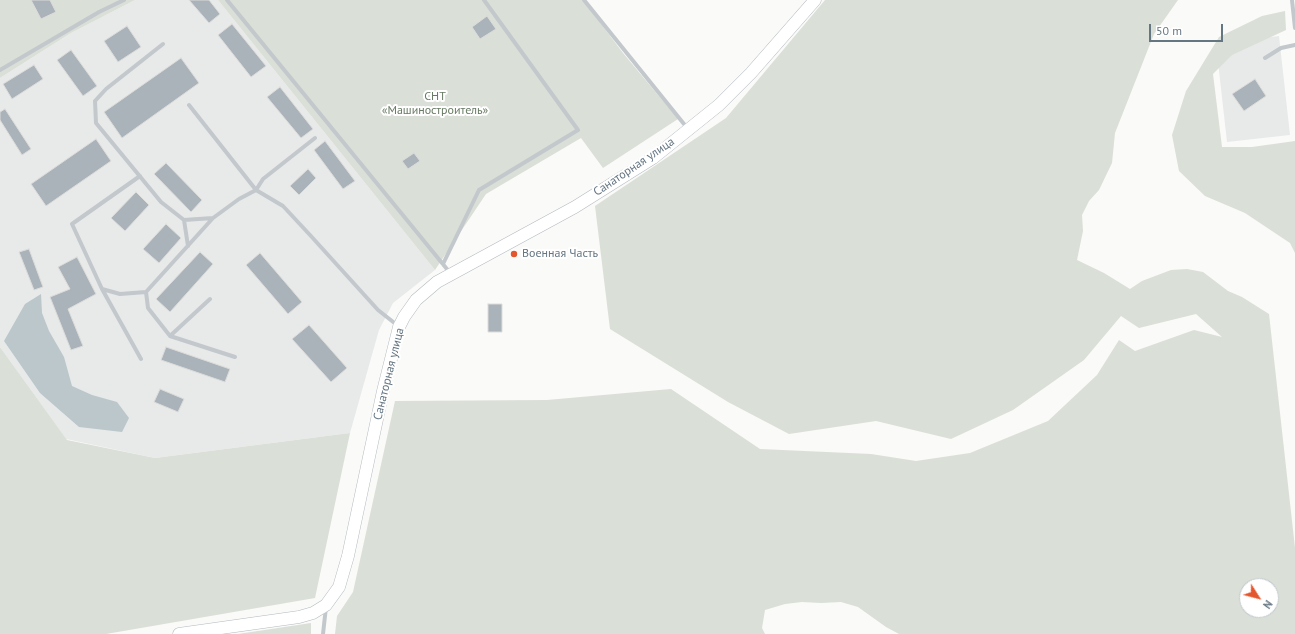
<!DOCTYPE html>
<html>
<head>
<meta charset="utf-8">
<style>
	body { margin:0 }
	#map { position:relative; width:1295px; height:634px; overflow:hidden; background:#fafaf8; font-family:"PT Sans",sans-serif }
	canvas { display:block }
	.north { position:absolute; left:1239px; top:578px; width:40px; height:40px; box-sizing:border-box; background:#fff; border:1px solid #c1c8cd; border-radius:50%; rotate:126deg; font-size:11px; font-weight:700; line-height:16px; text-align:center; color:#657683 }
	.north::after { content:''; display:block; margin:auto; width:14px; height:18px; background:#e4572e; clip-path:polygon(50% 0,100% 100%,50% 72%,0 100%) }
	.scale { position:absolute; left:1149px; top:24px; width:74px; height:18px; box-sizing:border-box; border:2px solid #657683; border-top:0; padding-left:5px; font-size:12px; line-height:14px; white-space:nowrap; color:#657683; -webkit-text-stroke:3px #fff; paint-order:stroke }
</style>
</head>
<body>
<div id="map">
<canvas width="1295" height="634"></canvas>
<div class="north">N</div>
<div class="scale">50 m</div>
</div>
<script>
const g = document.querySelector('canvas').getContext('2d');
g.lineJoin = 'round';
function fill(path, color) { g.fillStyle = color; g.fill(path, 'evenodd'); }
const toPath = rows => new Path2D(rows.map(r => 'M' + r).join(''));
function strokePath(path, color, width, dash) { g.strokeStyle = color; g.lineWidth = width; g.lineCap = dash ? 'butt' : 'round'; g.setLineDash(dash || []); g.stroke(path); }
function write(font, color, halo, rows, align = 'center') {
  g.font = font + ' "PT Sans",sans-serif'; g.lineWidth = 4; g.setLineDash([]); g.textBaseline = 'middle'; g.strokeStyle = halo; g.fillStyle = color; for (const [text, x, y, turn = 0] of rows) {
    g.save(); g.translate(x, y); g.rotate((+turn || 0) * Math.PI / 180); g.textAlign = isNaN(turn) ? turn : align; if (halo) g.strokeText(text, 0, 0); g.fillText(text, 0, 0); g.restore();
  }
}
const built = toPath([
	[135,0,218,0,435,270,393,303,379,330,350,433,155,458,66,439,0,347,0,78,71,33],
	[1279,36,1290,135,1227,142,1216,44]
]);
const green = toPath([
	[0,0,135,0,71,33,0,78],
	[218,0,583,0,623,53,678,119,603,168,581,138,486,194,435,270],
	[825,0,1178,0,1154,34,1115,133,1112,163,1099,190,1089,201,1082,215,1083,231,1077,260,1104,273,1130,289,1142,281,1171,270,1187,269,1203,272,1228,291,1242,297,1269,314,1295,548,1295,634,899,634,886,627,858,607,841,602,821,603,802,602,785,604,765,610,762,628,765,634,335,634,337,616,353,592,395,401,547,400,671,389,760,449,871,454,916,461,970,453,1048,421,1097,375,1119,340,1135,351,1194,330,1222,337,1196,314,1139,328,1121,316,1084,360,1013,410,951,439,876,421,789,434,728,402,610,329,595,206,726,118],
	[1247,586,1271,586,1271,610,1247,610],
	[1285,11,1286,30,1232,55,1213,74,1222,147,1252,147,1295,141,1295,253,1290,243,1245,213,1205,196,1179,171,1172,135,1186,91,1219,37,1262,16],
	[0,347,67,440,155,458,350,433,315,598,106,634,0,634],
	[311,623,311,634,238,634]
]);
const water = toPath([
	[41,294,42,313,49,331,64,357,72,386,92,395,117,402,129,418,122,432,79,427,40,393,4,341,25,304]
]);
const building = toPath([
	[31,0,50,0,56,12,41,19,31,0],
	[189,0,209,0,220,14,209,23,189,0],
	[487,16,496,29,480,39,472,27,487,16],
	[232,24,266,66,251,77,218,35,232,24],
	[127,26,141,47,118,62,104,41,127,26],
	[71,50,97,86,83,96,57,60,71,50],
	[181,58,199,83,122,138,104,112,181,58],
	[34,65,43,79,12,99,3,84,34,65],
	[1255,79,1266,96,1244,111,1232,94,1255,79],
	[280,87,313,129,301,138,267,97,280,87],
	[5,109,31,149,22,155,0,120,0,112,5,109],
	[96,139,111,161,46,206,31,184,96,139],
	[325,141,355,181,343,189,314,150,325,141],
	[414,153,420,161,408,169,402,161,414,153],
	[166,163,202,200,191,212,154,174,166,163],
	[308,169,316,178,299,195,290,186,308,169],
	[136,192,149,205,125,231,111,218,136,192],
	[166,224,181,238,159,263,143,249,166,224],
	[29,249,43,287,34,290,19,252,29,249],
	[200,252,213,264,170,312,156,299,200,252],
	[260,253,302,302,288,314,246,265,260,253],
	[77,257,96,294,68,309,83,346,71,350,50,297,70,289,58,267,77,257],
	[488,304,502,304,502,332,488,332,488,304],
	[309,325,347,368,331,382,292,339,309,325],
	[166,347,230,369,225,382,161,360,166,347],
	[160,389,184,399,178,412,154,402,160,389]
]);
const lane = toPath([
	[227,0,451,274],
	[584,0,688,129],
	[1292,0,1295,28],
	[163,44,106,89,95,101,96,123,161,202,184,220,213,218,239,199,256,190,263,179,315,138],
	[1265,58,1281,48,1295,45],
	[0,70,99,12,124,0],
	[189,105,256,190,283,206,310,235,378,310,397,325],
	[140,176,72,224,102,289,120,294,146,292],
	[184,220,188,246],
	[443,264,479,190,578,130,484,0],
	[102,289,141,359],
	[210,299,170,336,148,308,146,292,213,218],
	[170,336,235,357],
	[323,634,326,607]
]);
const secondary = toPath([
	[179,634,299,617,313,613,326,605,339,587,348,556,383,391,399,327,404,317,416,300,437,282,575,207,653,158,719,105,751,73,815,0]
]);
const markers = [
	[514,254,4,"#e4572e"]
];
const parkNames = [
	["СНТ",435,97],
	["«Машиностроитель»",435,111]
];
const streetNames = [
	["Санаторная улица",634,167,-34],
	["Санаторная улица",389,374,-76]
];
const poiNames = [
	["Военная Часть",522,254]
];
fill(built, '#e8e9e9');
fill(green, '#dadfd7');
fill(water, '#bbc7cb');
fill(building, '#aab3b9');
strokePath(building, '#dcdcda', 1);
strokePath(secondary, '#b3babf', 13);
strokePath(lane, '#c3c8cc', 4);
strokePath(secondary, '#fff', 12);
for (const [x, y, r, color] of markers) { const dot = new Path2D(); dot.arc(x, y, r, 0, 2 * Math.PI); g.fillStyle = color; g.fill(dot); strokePath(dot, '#fff', 1.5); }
write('12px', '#687a64', '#fff', parkNames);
write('12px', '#657683', '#fff', streetNames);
write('12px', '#657683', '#fff', poiNames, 'left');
</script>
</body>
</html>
